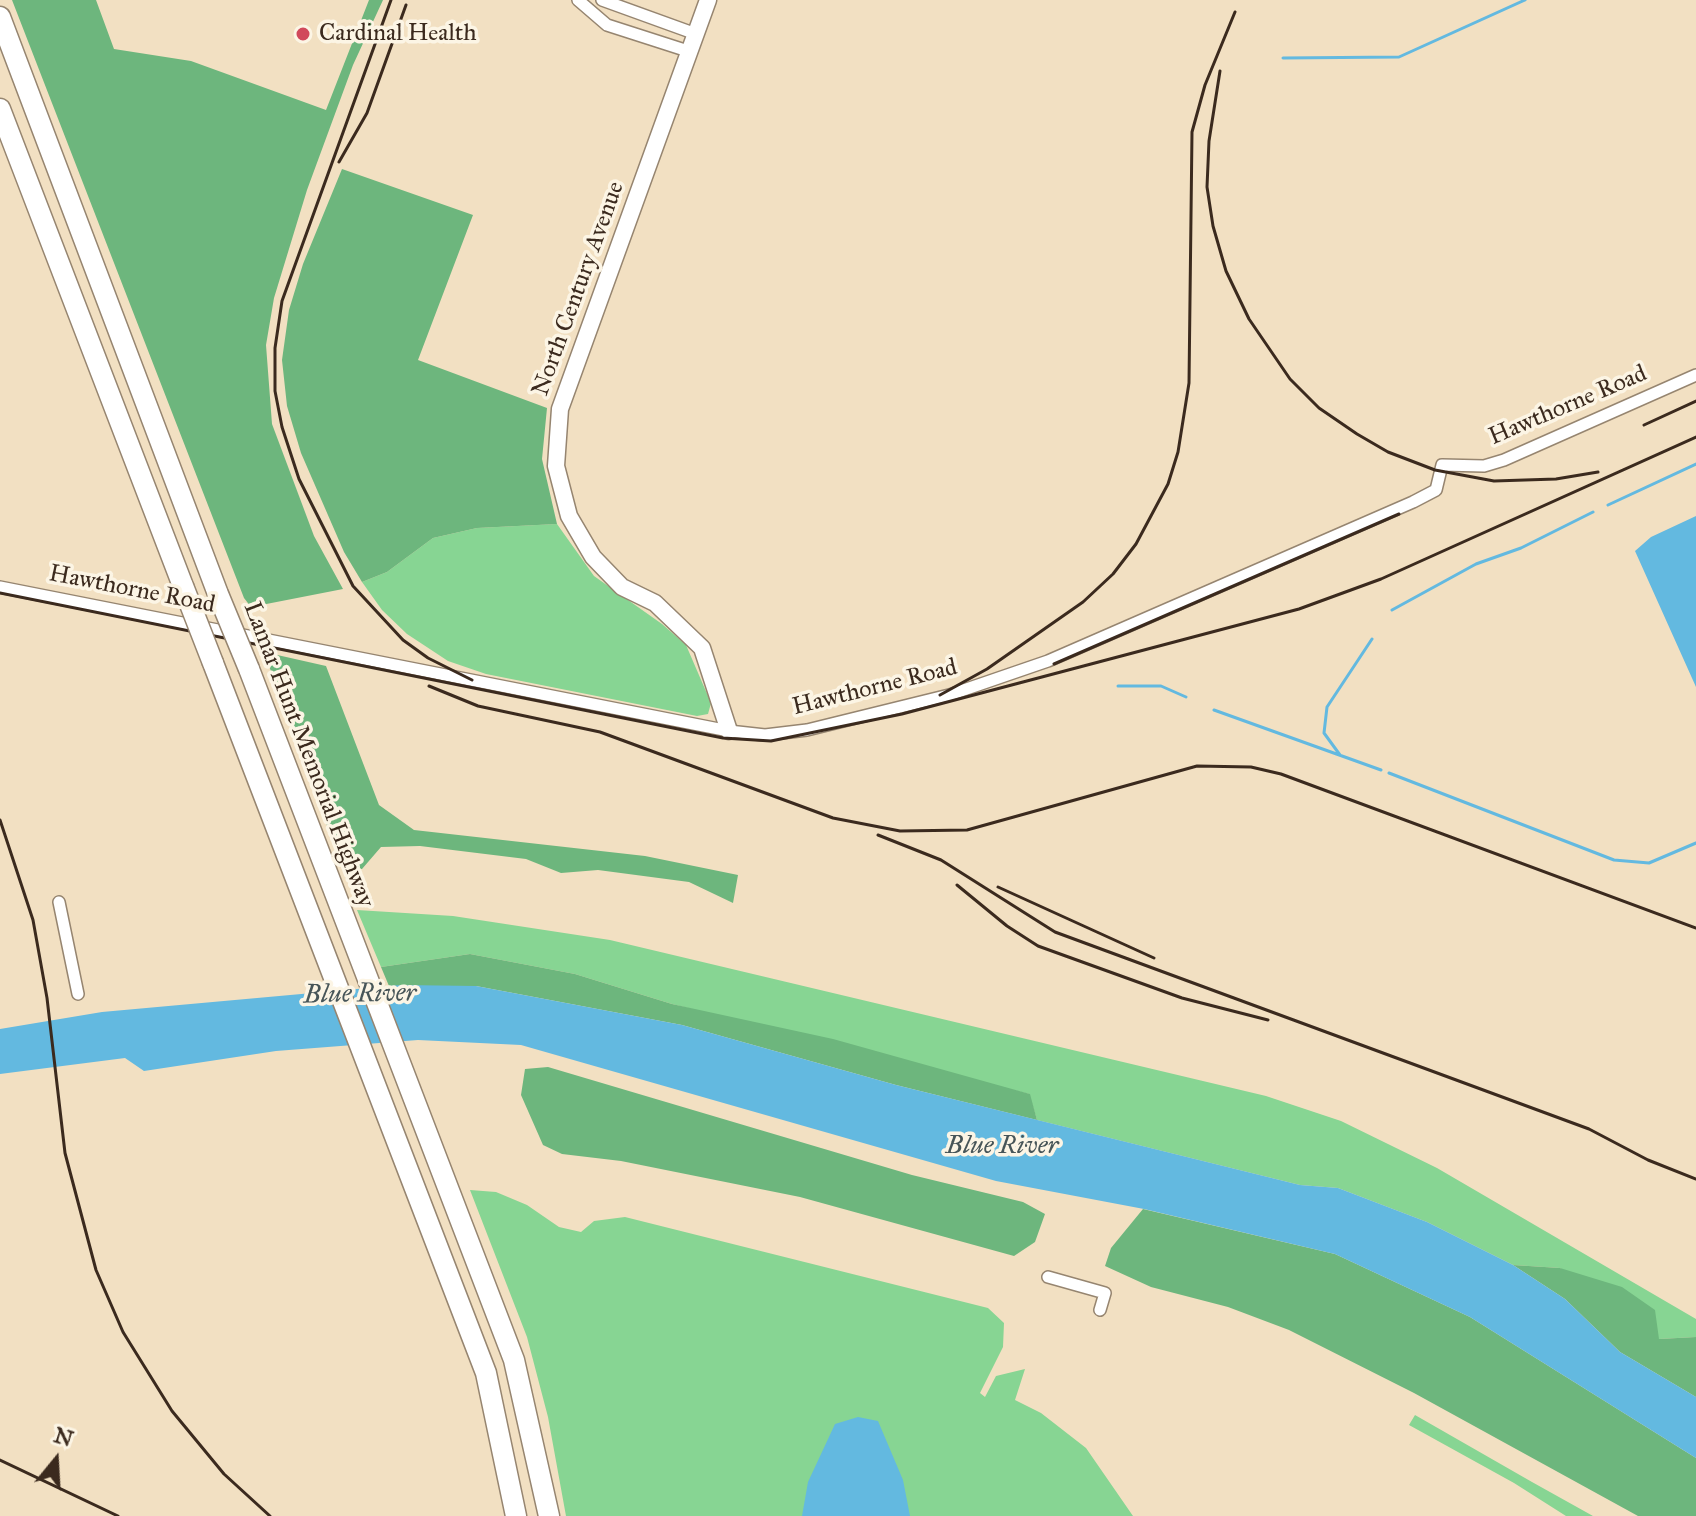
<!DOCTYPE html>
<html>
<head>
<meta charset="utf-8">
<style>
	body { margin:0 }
	#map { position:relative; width:1696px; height:1516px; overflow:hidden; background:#f2e0c2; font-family:"IM FELL Great Primer",serif }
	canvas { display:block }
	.north { position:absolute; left:16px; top:1420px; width:80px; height:80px; -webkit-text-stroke:6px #fcf5e5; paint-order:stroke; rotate:18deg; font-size:22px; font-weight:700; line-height:32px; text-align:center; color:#3b2a1e }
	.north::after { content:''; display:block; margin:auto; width:28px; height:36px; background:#3b2a1e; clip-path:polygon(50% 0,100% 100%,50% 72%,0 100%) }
</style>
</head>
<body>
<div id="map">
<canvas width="1696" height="1516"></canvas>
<div class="north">N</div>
</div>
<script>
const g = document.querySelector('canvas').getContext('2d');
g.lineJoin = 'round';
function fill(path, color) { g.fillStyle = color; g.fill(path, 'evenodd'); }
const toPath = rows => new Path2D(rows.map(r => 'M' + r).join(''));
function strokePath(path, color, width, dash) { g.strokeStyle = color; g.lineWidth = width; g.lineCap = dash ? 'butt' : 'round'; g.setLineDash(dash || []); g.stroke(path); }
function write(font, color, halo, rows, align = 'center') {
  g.font = font + ' "IM FELL Great Primer",serif'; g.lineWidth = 7; g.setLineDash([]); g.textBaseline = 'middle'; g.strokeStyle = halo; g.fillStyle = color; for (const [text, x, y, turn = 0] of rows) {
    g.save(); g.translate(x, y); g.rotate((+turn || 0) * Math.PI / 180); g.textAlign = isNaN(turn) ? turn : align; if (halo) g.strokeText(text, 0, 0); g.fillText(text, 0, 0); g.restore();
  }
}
const green = toPath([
	[557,524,594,576,662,624,686,645,711,703,708,714,697,716,486,674,448,661,407,634,382,610,362,582,387,572,433,538,477,528],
	[357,910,453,916,610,940,1266,1096,1341,1121,1437,1168,1696,1319,1696,1337,1659,1339,1560,1268,1513,1265,1427,1222,1338,1188,1300,1185,1037,1120,1029,1094,672,1004,575,974,470,954,381,967],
	[470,1190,496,1192,527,1205,559,1227,581,1232,594,1221,625,1217,988,1308,1004,1323,1003,1347,980,1393,985,1397,996,1376,1025,1369,1015,1400,1041,1413,1086,1448,1133,1516,566,1516,548,1417,527,1337],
	[1415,1415,1532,1482,1593,1516,1566,1516,1514,1483,1409,1425]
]);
const forest = toPath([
	[12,0,96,0,114,49,191,61,326,110,369,0,383,0,353,65,307,190,274,298,266,345,272,424,314,536,343,589,251,607,244,598],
	[342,169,473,215,418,360,547,408,542,459,557,524,477,528,433,538,387,572,362,582,344,552,301,453,287,406,282,360,289,310,303,264],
	[264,652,326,666,379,805,414,830,645,856,738,875,733,903,689,882,598,870,561,873,526,859,420,846,381,847,362,869,343,870],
	[470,954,575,974,672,1004,833,1039,1030,1094,1037,1120,896,1085,682,1025,476,986,389,986,381,967],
	[548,1067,912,1175,1023,1202,1045,1214,1035,1242,1014,1256,800,1197,621,1161,562,1154,543,1145,521,1095,525,1069],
	[1143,1209,1335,1254,1470,1317,1696,1458,1696,1516,1638,1516,1414,1393,1289,1330,1228,1307,1151,1287,1105,1266,1111,1248],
	[1513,1265,1560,1268,1622,1287,1655,1310,1659,1339,1696,1337,1696,1397,1620,1352,1565,1299]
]);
const water = toPath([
	[1696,516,1696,687,1635,551,1651,537],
	[401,985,476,986,682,1025,896,1085,1300,1185,1338,1188,1427,1222,1513,1265,1565,1299,1620,1352,1696,1397,1696,1458,1470,1317,1335,1254,1144,1209,996,1181,521,1045,418,1040,276,1051,144,1071,125,1058,0,1074,0,1029,102,1012],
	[858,1417,878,1421,903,1480,910,1516,802,1516,808,1482,835,1424]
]);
const stream = toPath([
	[1283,58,1399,57,1525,0],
	[1608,505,1696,464],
	[1392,610,1476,564,1521,548,1593,512],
	[1118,686,1161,686,1186,697],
	[1214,710,1381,770],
	[1340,755,1324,733,1327,707,1372,639],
	[1389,773,1614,860,1649,863,1696,843]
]);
const street = toPath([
	[578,0,607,25,691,52],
	[602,0,696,34],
	[0,587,729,731,765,735,807,730,949,695,1048,661,1413,502,1436,490,1442,465,1484,466,1504,460,1696,375],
	[59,902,78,994],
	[1048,1277,1105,1293,1100,1310]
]);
const secondary = toPath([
	[708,0,560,409,556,466,569,516,593,557,622,587,655,603,702,648,729,731]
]);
const highway = toPath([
	[0,17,218,594],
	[0,109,183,586],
	[213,663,486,1373,516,1516],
	[249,669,514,1360,549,1516]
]);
const rail = toPath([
	[391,0,282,301,275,348,275,391,282,427,299,479,353,586,403,640,428,658,472,680],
	[1220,71,1209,141,1207,187,1213,226,1226,271,1249,319,1290,379,1319,408,1357,434,1388,452,1435,470,1494,481,1556,479,1598,472],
	[339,162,367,113,406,5],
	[1644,425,1696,401],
	[0,593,723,738,771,741,902,714,1299,609,1381,579,1696,437],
	[1054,664,1399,514],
	[429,686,478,706,600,732,833,818,900,831,967,830,1197,766,1251,767,1281,774,1696,928],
	[940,695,987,669,1083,602,1113,574,1136,544,1168,484,1178,452,1189,383,1192,132,1205,85,1235,12],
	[0,820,33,920,47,998,65,1153,96,1270,123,1332,172,1411,224,1474,270,1516],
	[878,835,941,860,1055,932,1589,1129,1648,1160,1696,1179],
	[957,885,1007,926,1038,946,1182,998,1268,1020],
	[998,887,1154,958],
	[0,1460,118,1516]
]);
const highwayBridge = toPath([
	[183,586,213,663],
	[218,594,249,669]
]);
const markers = [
	[303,34,8,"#d1495b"]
];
const poiNames = [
	["Cardinal Health",319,34]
];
const streetNames = [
	["North Century Avenue",579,289,-70],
	["Hawthorne Road",1568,406,-23],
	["Hawthorne Road",132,590,11],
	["Hawthorne Road",875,688,-14],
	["Lamar Hunt Memorial Highway",308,755,69]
];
const waterNames = [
	["Blue River",360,995,-1],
	["Blue River",1002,1147]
];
fill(green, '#87d593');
fill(forest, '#6db67d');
fill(water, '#63b9e0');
strokePath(stream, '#63b9e0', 3);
strokePath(street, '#968570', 14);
strokePath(secondary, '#968570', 19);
strokePath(highway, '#968570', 23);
strokePath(street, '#fff', 11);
strokePath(secondary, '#fff', 16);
strokePath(highway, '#fff', 20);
strokePath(rail, '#3b2a1e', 3);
strokePath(highwayBridge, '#968570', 23, []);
strokePath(highwayBridge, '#fff', 20);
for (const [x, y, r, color] of markers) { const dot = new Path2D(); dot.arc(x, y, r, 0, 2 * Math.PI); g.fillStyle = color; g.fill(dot); strokePath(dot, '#fcf5e5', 3); }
write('24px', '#3b2a1e', '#fcf5e5', poiNames, 'left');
write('24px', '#3b2a1e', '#fcf5e5', streetNames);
write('italic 26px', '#475558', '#fcf5e5', waterNames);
</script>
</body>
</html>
